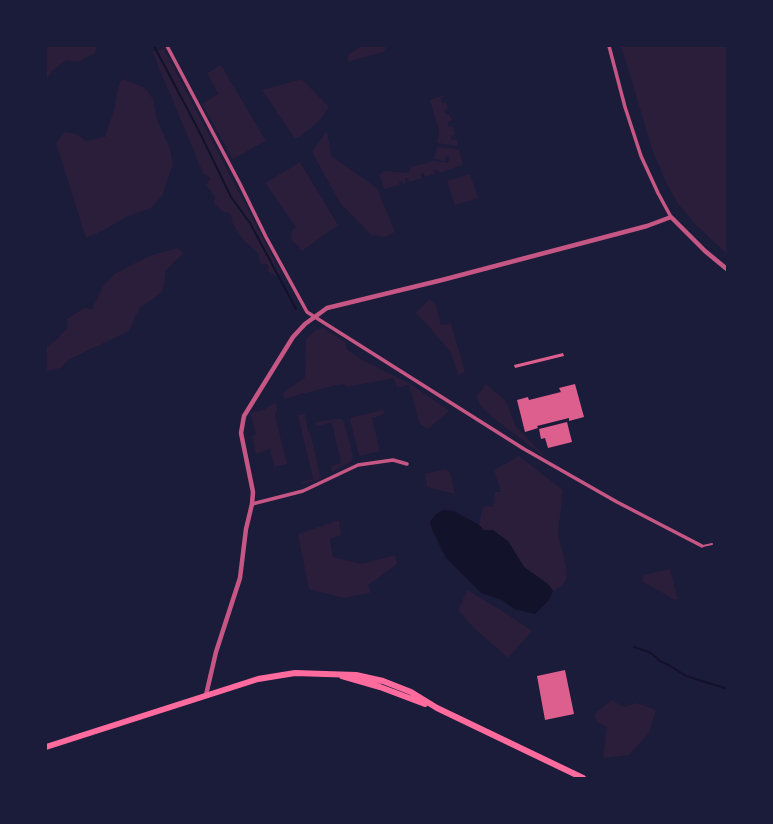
<!DOCTYPE html>
<html>
<head>
<meta charset="utf-8">
<style>
	body { margin:0 }
	#map { position:relative; width:773px; height:824px; overflow:hidden; background:#1b1b3a; font-family:"Fira Sans",sans-serif }
	canvas { display:block }
	.frame { position:absolute; inset:0; border:47px solid #1b1b3a; pointer-events:none }
</style>
</head>
<body>
<div id="map">
<canvas width="773" height="824"></canvas>
<div class="frame"></div>
</div>
<script>
const g = document.querySelector('canvas').getContext('2d');
g.lineJoin = 'round';
function fill(path, color) { g.fillStyle = color; g.fill(path, 'evenodd'); }
const toPath = rows => new Path2D(rows.map(r => 'M' + r).join(''));
function strokePath(path, color, width, dash) { g.strokeStyle = color; g.lineWidth = width; g.lineCap = dash ? 'butt' : 'round'; g.setLineDash(dash || []); g.stroke(path); }
const green = toPath([
	[46,46,97,46,95,53,78,62,66,60,52,71,46,80],
	[361,46,387,46,383,52,348,62,348,55],
	[621,46,727,46,727,254,696,225,678,204,666,182,653,152],
	[164,49,281,273,276,276,267,271,269,267,267,264,260,264,258,253,245,242,235,228,231,220,232,217,229,213,223,212,214,203,215,197,206,185,210,178,203,173,152,51],
	[221,65,266,141,233,159,202,104,218,94,207,73],
	[122,79,144,87,153,99,157,120,170,148,173,164,162,196,151,208,128,216,104,230,86,238,56,143,65,132,76,134,86,141,105,137,114,110,118,88],
	[302,79,329,107,319,121,301,136,295,139,262,90],
	[444,95,445,97,441,98,442,103,446,102,448,109,445,110,445,114,449,114,452,121,448,122,449,127,453,126,455,135,451,136,452,140,457,140,458,146,437,143,439,132,430,100],
	[327,130,331,156,377,188,395,232,386,237,371,235,340,203,312,152],
	[437,147,459,149,463,165,439,173,438,170,434,170,435,174,425,177,423,173,421,174,422,178,409,182,408,178,405,179,406,183,403,184,402,181,399,182,400,185,384,189,379,175,384,171,405,173,409,172,411,167,433,161,448,163,450,157,446,156,445,161,434,159],
	[300,162,338,225,302,251,291,239,292,231,296,227,265,183],
	[470,174,478,198,455,205,447,181],
	[178,248,184,253,166,270,163,291,139,309,129,331,68,360,61,368,46,371,46,347,55,341,68,327,67,319,84,308,92,309,103,286,115,274,131,265,152,255],
	[430,299,436,305,441,325,451,323,465,372,458,375,451,353,426,323,415,313],
	[323,328,345,342,347,349,359,358,412,385,449,411,428,429,420,424,409,385,397,388,394,378,347,387,343,384,337,385,294,396,285,399,282,394,305,377,306,339,316,330],
	[486,384,506,401,516,427,549,460,492,417,481,406,476,397],
	[276,402,277,410,275,415,287,464,274,467,270,449,256,454,252,436,256,434,250,413,263,410],
	[383,410,385,414,372,418,380,451,359,456,350,420,352,417],
	[305,414,308,432,310,432,321,479,302,484,302,482,313,479,298,415],
	[336,419,341,419,344,422,353,455,351,462,332,472,331,466,341,463,332,423,316,426,315,422],
	[519,456,563,490,558,534,566,565,567,577,562,586,553,591,548,584,524,567,508,541,484,530,479,525,483,506,493,507,495,492,501,492,494,470],
	[446,469,450,472,455,494,427,487,425,474],
	[339,520,341,535,330,539,333,557,362,564,395,555,397,564,368,585,370,593,344,598,309,589,298,534],
	[670,569,678,599,675,600,642,581,644,575],
	[467,590,501,610,532,631,508,658,474,628,458,610],
	[612,700,624,707,637,703,656,710,649,733,629,755,603,758,607,727,597,722,594,714]
]);
const water = toPath([
	[443,510,454,511,479,525,484,530,493,530,508,541,524,567,548,584,553,591,549,600,535,614,514,609,502,600,481,593,446,558,433,532,430,522,436,514]
]);
const stream = toPath([
	[154,46,200,133,231,197,250,223,296,309],
	[634,647,651,653,660,661,669,665,686,676,728,689]
]);
const building = toPath([
	[563,353,564,356,515,368,514,365],
	[575,384,584,417,569,421,569,418,537,426,538,428,525,432,517,400,528,397,529,400,561,392,559,388],
	[567,422,572,442,548,448,545,438,541,439,539,429],
	[565,670,574,714,545,720,537,676]
]);
const service = toPath([
	[703,546,712,544]
]);
const minor = toPath([
	[167,46,240,184,266,237,307,312,524,449,617,502,702,546],
	[609,46,625,107,641,156,658,193,671,217],
	[252,504,303,491,358,465,393,460,407,464]
]);
const tertiary = toPath([
	[206,695,216,652,240,578,246,529,252,504,253,492,241,433,244,416,293,337,305,324,327,308,442,280,647,226,671,217,705,251,728,270]
]);
const primary = toPath([
	[342,676,380,687,425,704],
	[46,747,258,679,295,673,356,675,383,681,411,692,437,708,583,778]
]);
fill(green, '#2a1e3b');
fill(water, '#12122b');
strokePath(stream, '#12122b', 2);
fill(building, '#dd5f8e');
strokePath(service, '#c65784', 2);
strokePath(minor, '#c65784', 3.5);
strokePath(tertiary, '#c65784', 4.5);
strokePath(primary, '#ff6b9d', 6);
</script>
</body>
</html>
